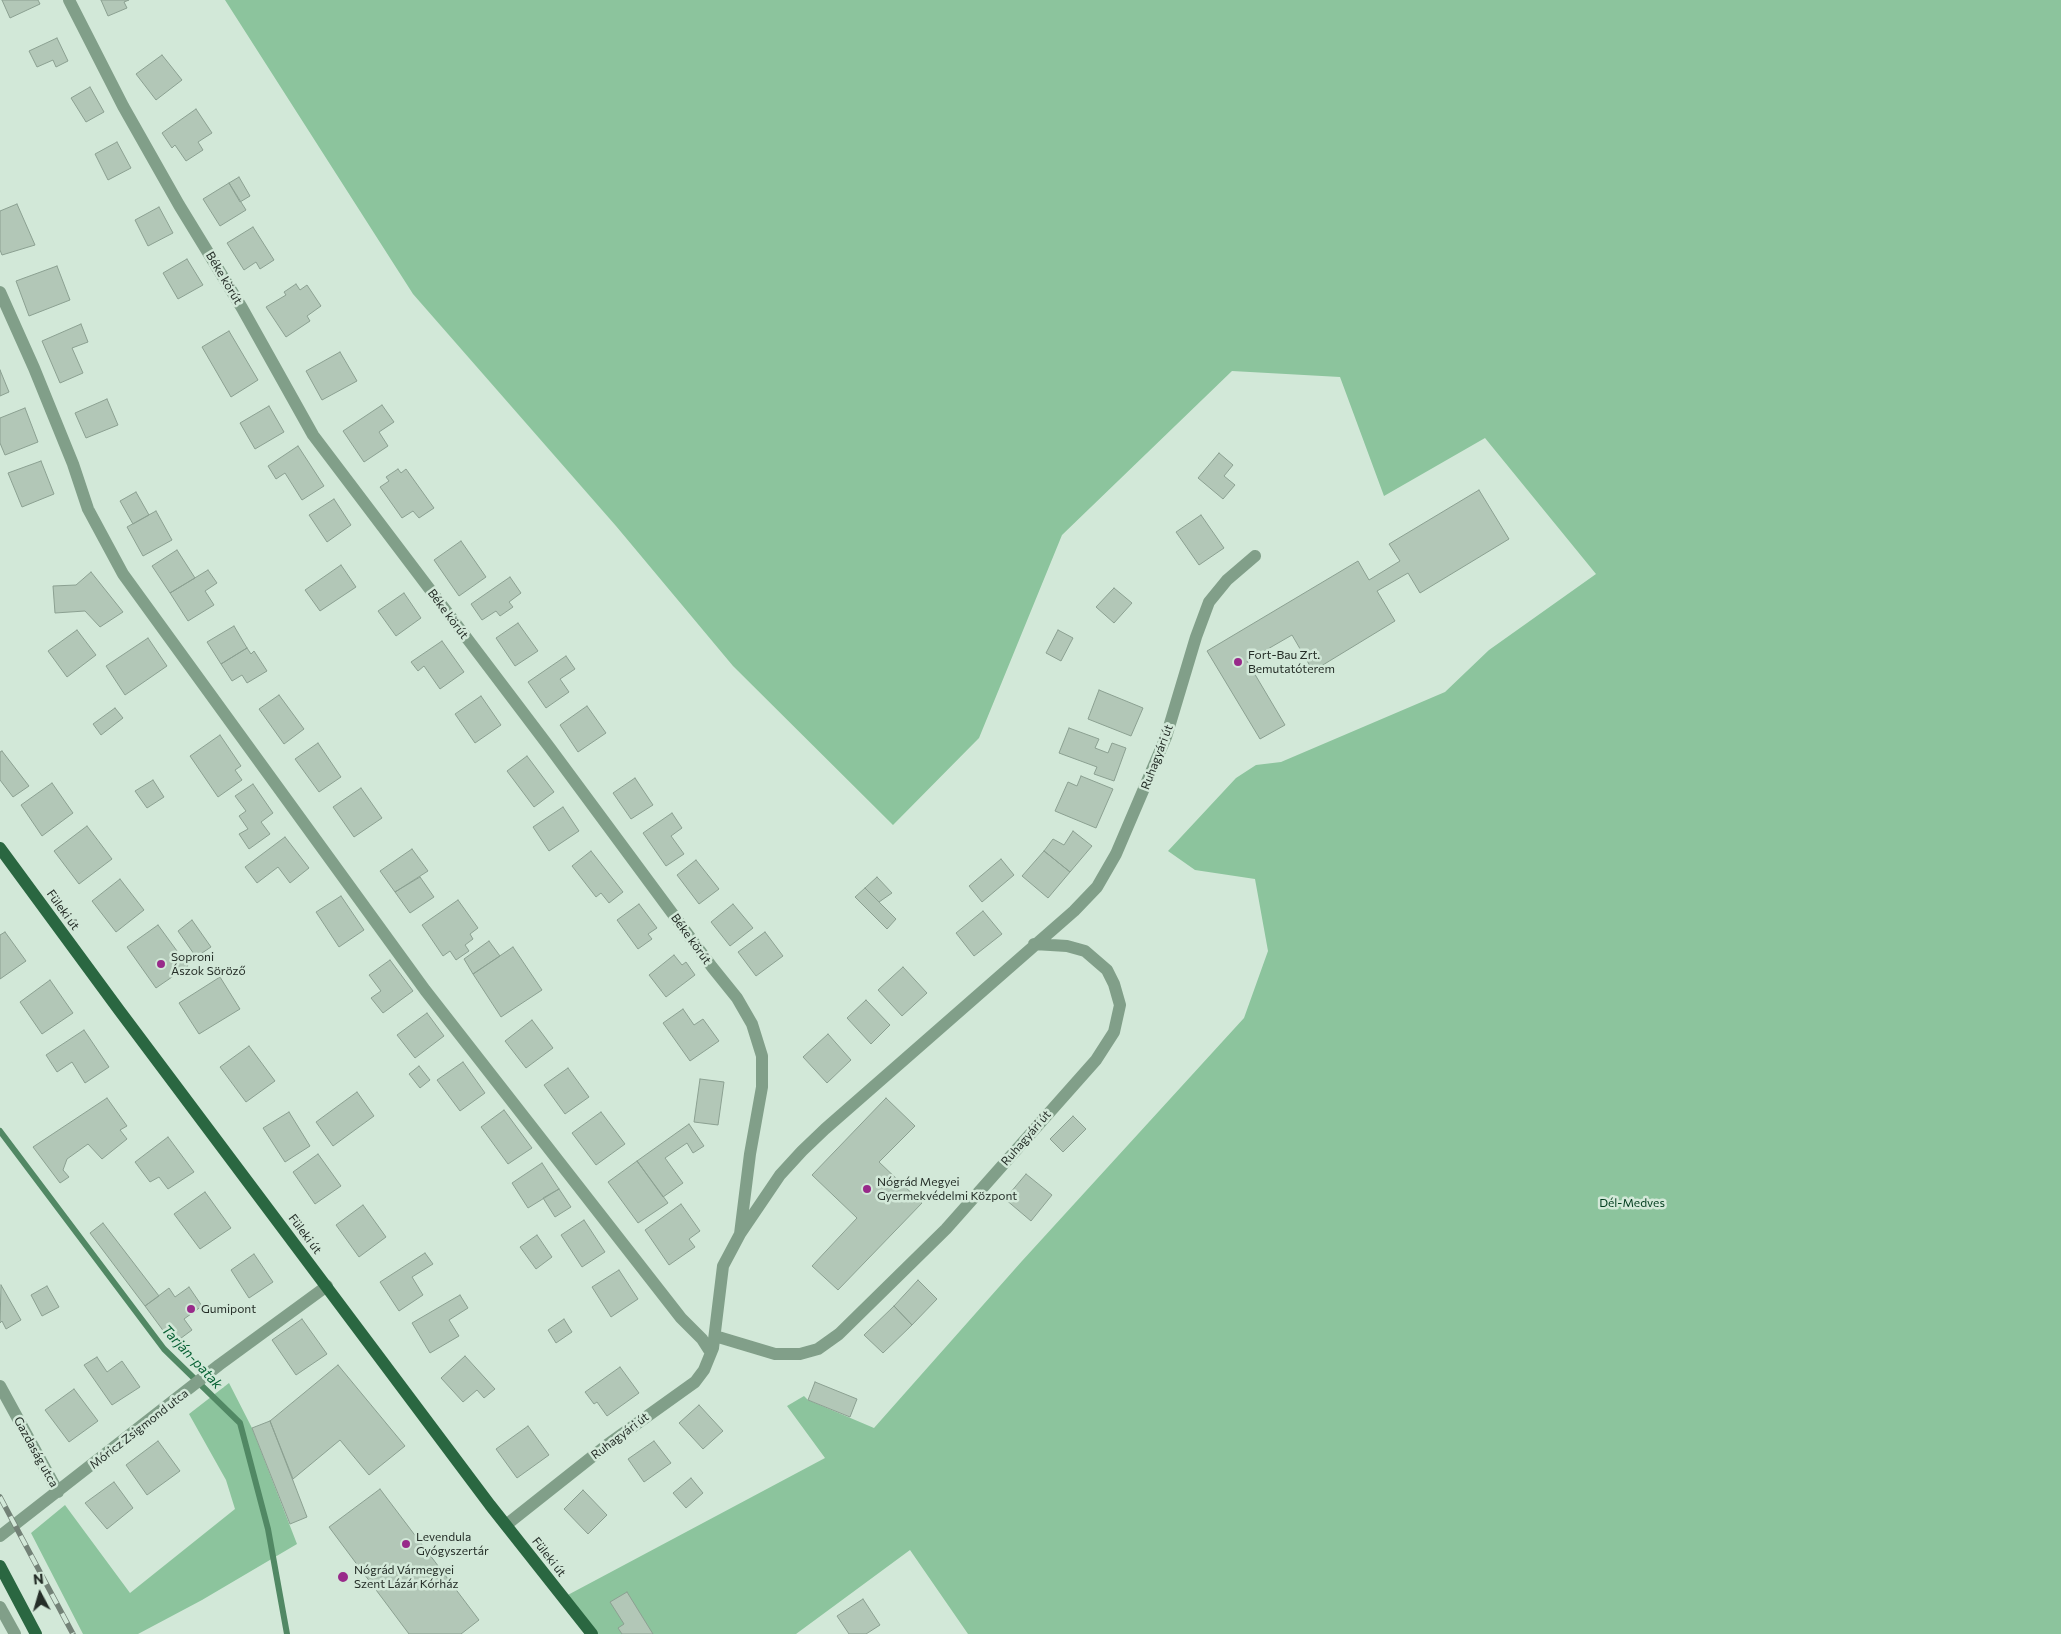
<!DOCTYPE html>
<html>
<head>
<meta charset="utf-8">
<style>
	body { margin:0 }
	#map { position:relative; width:2061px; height:1634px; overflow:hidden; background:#d2e8d8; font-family:Commissioner,sans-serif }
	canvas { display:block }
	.north { position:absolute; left:15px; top:1569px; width:50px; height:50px; -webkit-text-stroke:4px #d2e8d8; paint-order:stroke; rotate:354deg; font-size:14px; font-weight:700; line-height:20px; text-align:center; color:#252e28 }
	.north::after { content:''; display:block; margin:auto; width:18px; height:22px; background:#252e28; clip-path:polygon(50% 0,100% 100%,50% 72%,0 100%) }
</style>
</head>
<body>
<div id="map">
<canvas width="2061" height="1634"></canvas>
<div class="north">N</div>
</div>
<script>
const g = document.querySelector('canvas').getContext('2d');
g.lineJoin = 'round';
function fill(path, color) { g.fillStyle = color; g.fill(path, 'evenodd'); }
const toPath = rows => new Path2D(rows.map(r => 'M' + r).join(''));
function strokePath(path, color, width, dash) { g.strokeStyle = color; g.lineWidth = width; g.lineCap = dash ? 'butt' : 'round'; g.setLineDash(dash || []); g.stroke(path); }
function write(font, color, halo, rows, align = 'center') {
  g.font = font + ' Commissioner,sans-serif'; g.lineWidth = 5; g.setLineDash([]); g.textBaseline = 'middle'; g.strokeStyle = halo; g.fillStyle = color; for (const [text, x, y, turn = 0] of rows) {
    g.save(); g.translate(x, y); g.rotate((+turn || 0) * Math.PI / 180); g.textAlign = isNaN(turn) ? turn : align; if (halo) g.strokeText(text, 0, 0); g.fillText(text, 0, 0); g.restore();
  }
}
const green = toPath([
	[225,0,2061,0,2061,1634,968,1634,910,1550,796,1634,593,1634,564,1597,825,1458,787,1406,804,1396,808,1400,874,1428,1022,1261,1244,1018,1268,951,1255,879,1195,870,1168,851,1236,778,1256,765,1281,762,1445,692,1489,650,1596,574,1485,438,1384,496,1340,377,1232,371,1062,535,979,738,893,825,733,666,616,526,413,294],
	[229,1383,252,1428,297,1544,202,1600,138,1634,83,1634,31,1533,65,1505,130,1593,235,1509,226,1480,189,1414]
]);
const stream = toPath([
	[0,1131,164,1349,240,1423,268,1529,287,1634]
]);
const building = toPath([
	[2,0,38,0,40,4,10,18,2,0],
	[101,0,129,0,124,2,127,8,108,16,101,0],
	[57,38,68,61,56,67,53,60,37,67,29,51,57,38],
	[162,55,182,80,156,100,136,74,162,55],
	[90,87,104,112,86,122,71,98,90,87],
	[196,109,212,133,198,142,203,150,186,161,175,145,172,148,162,133,196,109],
	[117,142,131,168,108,180,95,154,117,142],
	[239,177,250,196,240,202,229,183,239,177],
	[229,183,246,210,220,226,203,199,229,183],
	[17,204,35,245,2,255,0,250,0,211,17,204],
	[159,207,173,233,148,246,135,220,159,207],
	[253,227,274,260,260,269,256,262,244,270,227,243,253,227],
	[187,259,203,285,178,299,163,273,187,259],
	[57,266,70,300,29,316,16,281,57,266],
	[296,284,300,290,307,285,321,306,307,316,310,321,286,337,266,307,286,295,284,292,296,284],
	[81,324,88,342,72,348,83,373,60,383,42,341,81,324],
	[229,331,258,380,231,397,202,347,229,331],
	[340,352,357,381,322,400,306,371,340,352],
	[0,370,9,392,0,396,0,370],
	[107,399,118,425,86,438,75,413,107,399],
	[382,405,394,422,379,432,388,446,364,462,343,431,382,405],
	[269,406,284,432,255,449,240,423,269,406],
	[25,408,38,442,5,455,0,443,0,418,25,408],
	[298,446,324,486,302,500,285,473,276,479,268,466,298,446],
	[1219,453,1233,465,1224,476,1235,485,1223,499,1198,478,1219,453],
	[41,461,54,494,22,507,8,473,41,461],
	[398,469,401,473,406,469,434,508,419,518,413,511,402,518,380,487,389,481,386,477,398,469],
	[1479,490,1509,539,1420,593,1408,573,1377,591,1395,621,1313,671,1292,635,1247,661,1285,725,1260,739,1207,651,1358,561,1369,580,1400,561,1389,544,1479,490],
	[136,492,149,515,133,524,120,501,136,492],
	[334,499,351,525,327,542,309,515,334,499],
	[156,511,172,540,143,556,127,527,156,511],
	[1201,515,1224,548,1199,565,1176,532,1201,515],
	[461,541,486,577,459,596,434,560,461,541],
	[177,550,195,578,170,593,152,566,177,550],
	[341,565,356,587,320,611,305,590,341,565],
	[208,570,217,583,205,591,214,605,188,621,170,593,208,570],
	[91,572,123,612,100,627,85,611,55,613,53,586,76,585,91,572],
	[510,577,521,593,509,602,513,607,500,616,496,611,482,620,471,604,510,577],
	[1114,588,1132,603,1114,623,1096,607,1114,588],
	[404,593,421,618,396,636,378,611,404,593],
	[518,623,538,651,515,666,496,638,518,623],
	[234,626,247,648,221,664,207,642,234,626],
	[77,630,96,655,67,677,48,651,77,630],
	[1058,630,1073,638,1061,661,1046,653,1058,630],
	[148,638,167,666,125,695,106,666,148,638],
	[442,641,464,672,440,689,424,666,418,671,411,662,442,641],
	[247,648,251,654,254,651,267,671,247,683,242,675,232,681,221,664,247,648],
	[566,656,575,669,560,679,569,692,546,708,528,682,566,656],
	[1099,690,1143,708,1131,736,1088,719,1099,690],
	[279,695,304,729,284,744,259,709,279,695],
	[481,696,501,725,475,743,455,714,481,696],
	[587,706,606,733,578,752,560,725,587,706],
	[115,708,123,718,101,735,93,724,115,708],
	[1069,728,1099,739,1095,748,1108,753,1112,743,1126,748,1114,781,1094,774,1097,767,1059,753,1069,728],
	[220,735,241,766,235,770,242,780,218,797,190,756,220,735],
	[318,743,341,777,319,792,295,759,318,743],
	[2,751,29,786,13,797,0,780,0,752,2,751],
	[527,756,554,792,534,807,507,771,527,756],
	[1081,776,1113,789,1096,828,1055,811,1068,782,1077,786,1081,776],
	[635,778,653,805,631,819,613,793,635,778],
	[153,780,164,797,147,808,135,791,153,780],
	[52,783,73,813,42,836,21,805,52,783],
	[253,784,273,813,261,822,270,834,249,849,239,834,248,829,239,816,246,811,235,796,253,784],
	[361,788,382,818,354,837,333,807,361,788],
	[563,807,579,831,549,851,533,827,563,807],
	[672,813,682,828,671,836,684,854,666,866,643,833,672,813],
	[87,826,112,859,79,884,54,851,87,826],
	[1073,831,1092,846,1070,872,1044,851,1053,839,1064,845,1073,831],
	[285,837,309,868,290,883,278,867,257,883,245,867,285,837],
	[412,849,428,871,395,892,380,871,412,849],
	[591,851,623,892,609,903,601,893,596,897,572,866,591,851],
	[1044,851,1070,872,1048,898,1022,876,1044,851],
	[1001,859,1014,875,982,902,969,886,1001,859],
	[696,860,719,889,699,904,677,875,696,860],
	[420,877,434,897,410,913,395,892,420,877],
	[877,877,892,893,879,902,865,888,877,877],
	[120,879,144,910,116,932,92,901,120,879],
	[865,888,896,919,887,929,855,897,865,888],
	[341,896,364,930,339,947,316,912,341,896],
	[458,900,478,928,470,934,473,939,465,945,469,951,456,960,450,951,443,956,422,925,458,900],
	[639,904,657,928,648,934,652,939,638,949,617,920,639,904],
	[733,904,753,928,730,946,711,922,733,904],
	[983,911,1002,934,974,956,956,933,983,911],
	[192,920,211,947,196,957,178,931,192,920],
	[158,925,188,966,156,988,127,947,158,925],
	[5,932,26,961,0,979,0,935,5,932],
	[765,932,783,956,756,976,738,952,765,932],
	[489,941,500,956,473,974,464,959,489,941],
	[513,947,542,990,501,1017,473,974,513,947],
	[674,955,682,965,686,962,695,975,666,997,649,975,674,955],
	[390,960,413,991,383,1013,371,998,381,991,369,975,390,960],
	[903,967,927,993,902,1016,878,990,903,967],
	[220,977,240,1009,199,1034,179,1003,220,977],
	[50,980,73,1013,42,1034,20,1002,50,980],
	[866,1000,890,1025,871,1044,847,1018,866,1000],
	[683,1009,694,1025,703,1019,719,1041,690,1061,663,1023,683,1009],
	[427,1013,444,1036,415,1058,397,1035,427,1013],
	[532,1020,553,1048,526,1068,505,1041,532,1020],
	[84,1030,109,1067,85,1083,72,1062,57,1072,46,1055,84,1030],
	[828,1034,851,1060,827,1083,803,1057,828,1034],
	[249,1046,275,1081,246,1102,220,1067,249,1046],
	[463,1062,485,1093,460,1111,437,1080,463,1062],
	[419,1066,430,1080,420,1088,409,1074,419,1066],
	[568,1068,589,1097,565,1114,544,1085,568,1068],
	[700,1079,724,1082,718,1125,694,1122,700,1079],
	[357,1092,374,1116,333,1146,316,1122,357,1092],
	[107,1098,127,1126,120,1130,127,1139,102,1159,88,1144,67,1159,63,1170,69,1177,60,1183,33,1147,107,1098],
	[886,1098,915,1126,879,1162,922,1203,838,1290,812,1266,857,1218,812,1175,886,1098],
	[504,1110,532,1148,508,1164,481,1127,504,1110],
	[289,1112,310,1146,285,1162,263,1128,289,1112],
	[601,1112,625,1144,596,1165,572,1133,601,1112],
	[1073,1116,1086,1129,1063,1152,1050,1139,1073,1116],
	[689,1124,704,1146,693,1153,687,1143,665,1158,683,1183,663,1197,637,1161,689,1124],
	[168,1137,194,1172,168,1189,159,1177,150,1182,135,1162,168,1137],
	[318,1154,341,1186,315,1204,293,1172,318,1154],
	[637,1161,668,1203,638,1223,608,1182,637,1161],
	[542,1163,559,1189,528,1208,512,1183,542,1163],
	[1026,1174,1052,1195,1031,1221,1005,1199,1026,1174],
	[559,1189,571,1207,555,1217,543,1198,559,1189],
	[205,1192,231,1228,200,1249,174,1214,205,1192],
	[681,1204,700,1231,689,1239,695,1247,669,1265,645,1230,681,1204],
	[363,1205,386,1237,359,1257,336,1225,363,1205],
	[584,1220,605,1252,582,1267,561,1235,584,1220],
	[103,1223,159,1296,145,1306,90,1233,103,1223],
	[537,1235,552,1257,536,1269,520,1247,537,1235],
	[425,1253,433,1264,412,1277,423,1295,399,1311,380,1282,425,1253],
	[254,1254,273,1282,249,1298,231,1270,254,1254],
	[619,1270,638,1299,611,1317,592,1287,619,1270],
	[918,1280,937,1299,912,1325,894,1306,918,1280],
	[1,1285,21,1320,6,1329,2,1321,0,1323,1,1285],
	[47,1286,59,1307,42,1316,31,1295,47,1286],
	[189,1287,202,1306,184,1319,192,1330,173,1344,145,1306,169,1288,175,1297,189,1287],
	[460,1295,468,1308,449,1320,459,1336,430,1353,412,1323,460,1295],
	[894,1306,912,1325,883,1353,864,1335,894,1306],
	[302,1319,327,1354,296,1375,272,1340,302,1319],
	[564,1319,572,1332,556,1343,548,1330,564,1319],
	[465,1356,495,1389,484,1398,477,1390,463,1402,441,1378,465,1356],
	[97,1357,107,1372,122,1361,140,1387,112,1405,84,1365,97,1357],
	[338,1365,405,1446,369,1475,340,1440,293,1479,270,1421,338,1365],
	[620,1367,639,1393,607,1416,597,1402,594,1404,585,1392,620,1367],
	[815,1382,857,1399,850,1417,808,1400,815,1382],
	[74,1389,98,1421,69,1442,45,1410,74,1389],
	[699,1405,723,1431,703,1449,679,1423,699,1405],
	[270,1421,307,1517,290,1524,252,1428,270,1421],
	[528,1426,549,1455,517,1478,496,1449,528,1426],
	[158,1441,180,1471,147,1495,126,1465,158,1441],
	[654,1441,671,1463,644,1482,628,1459,654,1441],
	[691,1478,703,1493,686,1508,673,1493,691,1478],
	[114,1482,133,1508,107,1529,85,1503,114,1482],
	[380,1489,479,1620,461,1634,409,1634,329,1527,380,1489],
	[583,1490,607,1515,588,1534,564,1509,583,1490],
	[627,1592,653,1634,622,1634,618,1628,624,1624,610,1602,627,1592],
	[863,1599,880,1625,866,1634,849,1634,837,1616,863,1599]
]);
const street = toPath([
	[69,0,123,106,179,205,242,308,313,435,550,748,712,967,737,998,752,1024,762,1056,762,1087,750,1154,740,1234],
	[0,292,34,368,73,464,88,509,123,574,425,990,681,1318,702,1339,711,1353],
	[715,1336,775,1354,800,1354,818,1349,839,1334,946,1229,1096,1060,1114,1032,1120,1005,1114,984,1107,970,1085,951,1067,946,1034,944],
	[0,1386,58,1492],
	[506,1525,607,1445,695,1382,704,1370,713,1348,723,1266,740,1234,780,1175,802,1151,825,1129,1074,911,1097,887,1116,854,1166,737,1196,637,1209,602,1227,580,1255,556],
	[0,1536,219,1365,327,1286],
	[0,1607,15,1634]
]);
const primary = toPath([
	[0,848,119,1010,490,1505,592,1634],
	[0,1566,36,1634]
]);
const rail = toPath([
	[0,1497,73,1634]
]);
const markers = [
	[1238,662,5,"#982a8a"],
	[161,964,5,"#982a8a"],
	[867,1189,5,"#982a8a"],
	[191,1309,5,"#982a8a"],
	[406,1544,5,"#982a8a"],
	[343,1577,6,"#982a8a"]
];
const streetNames = [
	["Béke körút",224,278,59],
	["Béke körút",448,614,53],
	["Ruhagyári út",1157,757,-69],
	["Füleki út",63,910,54],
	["Béke körút",691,939,54],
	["Ruhagyári út",1026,1138,-49],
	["Füleki út",305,1234,53],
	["Móricz Zsigmond utca",139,1429,-38],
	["Ruhagyári út",620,1436,-37],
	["Gazdaság utca",36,1452,61],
	["Füleki út",549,1557,52]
];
const poiNames = [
	["Fort-Bau Zrt.",1248,655],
	["Bemutatóterem",1248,669],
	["Soproni",171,957],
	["Ászok Söröző",171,971],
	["Nógrád Megyei",877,1182],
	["Gyermekvédelmi Központ",877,1196],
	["Gumipont",201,1309],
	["Levendula",416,1537],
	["Gyógyszertár",416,1551],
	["Nógrád Vármegyei",354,1570],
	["Szent Lázár Kórház",354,1584]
];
const parkNames = [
	["Dél-Medves",1632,1203]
];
const waterNames = [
	["Tarján-patak",192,1357,47]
];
fill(green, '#8cc49d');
strokePath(stream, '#518864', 6);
fill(building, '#b2c7b7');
strokePath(building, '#8ba091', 1);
strokePath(street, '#819f89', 12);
strokePath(primary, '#2a6741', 12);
strokePath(rail, '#738277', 5.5);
strokePath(rail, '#d2e8d8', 4, [11]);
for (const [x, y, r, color] of markers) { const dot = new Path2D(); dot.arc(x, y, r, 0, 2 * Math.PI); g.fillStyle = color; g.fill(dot); strokePath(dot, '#d2e8d8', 2); }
write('12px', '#252e28', '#d2e8d8', streetNames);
write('12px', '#252e28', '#d2e8d8', poiNames, 'left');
write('12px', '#003c1d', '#d2e8d8', parkNames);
write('italic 14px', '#076134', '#d2e8d8', waterNames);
</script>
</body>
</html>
